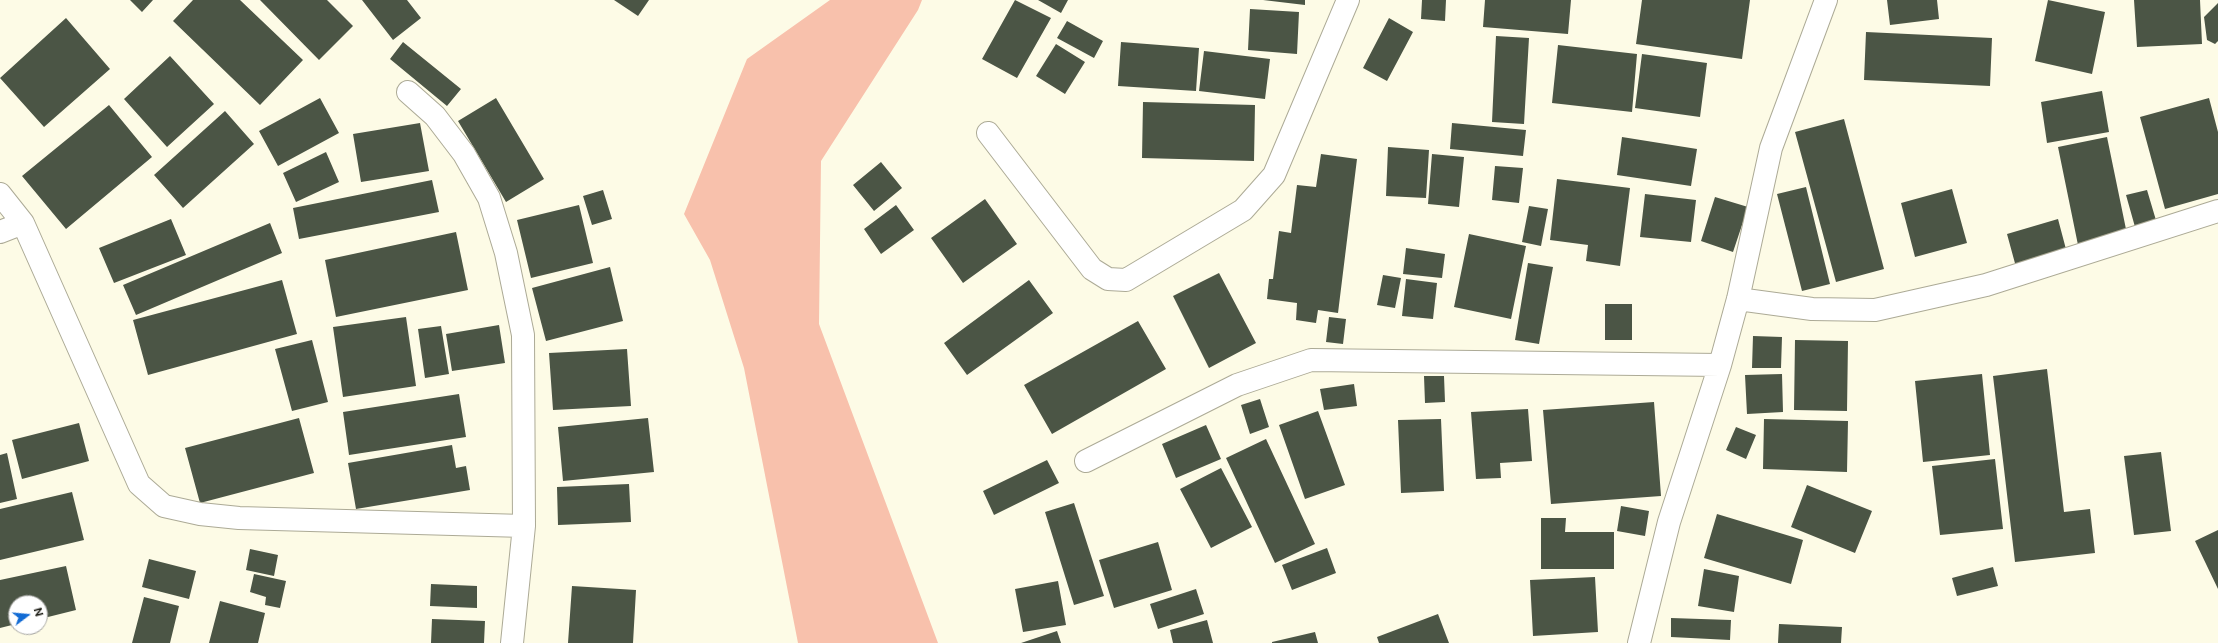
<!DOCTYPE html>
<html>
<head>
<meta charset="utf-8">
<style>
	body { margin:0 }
	#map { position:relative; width:2218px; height:643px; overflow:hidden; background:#fdfbe6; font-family:"Public Sans",sans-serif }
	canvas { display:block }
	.north { position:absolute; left:8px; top:595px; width:40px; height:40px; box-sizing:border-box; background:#fff; border:1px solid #a3a3a0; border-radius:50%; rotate:74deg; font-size:11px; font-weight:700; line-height:16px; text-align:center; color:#191911 }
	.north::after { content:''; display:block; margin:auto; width:14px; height:18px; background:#126bd4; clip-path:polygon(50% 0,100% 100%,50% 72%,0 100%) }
</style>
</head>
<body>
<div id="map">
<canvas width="2218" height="643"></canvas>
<div class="north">N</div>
</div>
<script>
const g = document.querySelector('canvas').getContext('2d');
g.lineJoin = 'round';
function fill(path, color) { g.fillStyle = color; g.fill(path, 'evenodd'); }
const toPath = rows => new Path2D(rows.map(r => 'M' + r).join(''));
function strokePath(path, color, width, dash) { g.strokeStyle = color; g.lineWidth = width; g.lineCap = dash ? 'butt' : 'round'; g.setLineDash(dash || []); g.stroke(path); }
const green = toPath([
	[830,0,922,0,918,10,821,161,819,324,938,643,798,643,744,368,710,260,684,214,747,59]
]);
const building = toPath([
	[130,0,153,0,142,12],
	[193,0,240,0,303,60,260,105,173,21],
	[260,0,327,0,353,26,319,60],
	[362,0,407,0,421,18,393,40],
	[614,0,649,0,638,16],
	[1015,0,1051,18,1017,78,982,59],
	[1038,0,1068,0,1061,13],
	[1263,0,1305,0,1305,5],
	[1422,0,1446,0,1445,21,1421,19],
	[1485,0,1571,0,1568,34,1483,27],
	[1642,0,1750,0,1742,59,1636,44],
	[1887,0,1937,0,1939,19,1890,25],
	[2048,0,2105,12,2092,74,2035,61],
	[2134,0,2200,0,2202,44,2137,47],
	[2218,3,2218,41,2215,44,2207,40,2204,17],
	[1250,9,1299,12,1297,54,1248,50],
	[66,18,110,69,44,127,0,78],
	[1389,18,1413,32,1387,81,1363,68],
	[1067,21,1103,41,1094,58,1057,38],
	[1866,32,1992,38,1990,86,1864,80],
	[1496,36,1529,38,1524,124,1492,122],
	[403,42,461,89,447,106,390,59],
	[1121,42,1199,48,1196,91,1118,86],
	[1056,44,1085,62,1065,94,1036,76],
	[1558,45,1637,54,1632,112,1552,103],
	[1204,51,1270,59,1265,99,1199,91],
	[1642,54,1707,63,1700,117,1635,108],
	[170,56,214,104,167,147,124,99],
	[2102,91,2109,132,2047,143,2041,102],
	[320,98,339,133,278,166,259,131],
	[496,98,544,179,506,202,458,121],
	[2209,98,2218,132,2218,194,2165,209,2140,117],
	[1143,102,1255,105,1254,161,1142,158],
	[109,105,152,157,66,229,22,176],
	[225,111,254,144,183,208,154,175],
	[1844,119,1884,269,1836,282,1795,132],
	[420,123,429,171,361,182,353,134],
	[1452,123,1526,130,1523,156,1450,149],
	[1622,137,1697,149,1691,186,1617,175],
	[2107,137,2127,234,2078,245,2058,147],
	[1388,147,1429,150,1426,198,1386,196],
	[326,152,339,182,296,202,283,173],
	[1321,154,1357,159,1338,313,1318,310,1316,323,1296,320,1297,303,1267,299,1269,279,1273,279,1279,231,1291,233,1297,185,1316,187],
	[1432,154,1464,157,1459,207,1428,204],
	[881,162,902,188,874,211,853,185],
	[1495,166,1523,168,1519,203,1492,200],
	[1557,179,1630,188,1620,266,1586,261,1588,245,1550,240],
	[432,180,439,212,299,239,293,208],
	[1806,187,1830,284,1802,291,1777,194],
	[1952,189,1967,243,1915,257,1901,203],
	[603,190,612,219,592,225,583,196],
	[2147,190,2158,227,2137,234,2126,195],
	[1645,194,1696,200,1691,242,1640,237],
	[1715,197,1748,207,1733,252,1701,241],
	[985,199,1017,244,963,283,931,238],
	[579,205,593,263,531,278,517,220],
	[896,205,914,230,881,254,864,229],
	[1529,206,1548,209,1541,246,1522,242],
	[171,219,186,255,114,283,99,248],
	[2058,219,2067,253,2016,267,2007,234],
	[270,223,282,253,136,315,123,285],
	[456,232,468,290,336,317,325,260],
	[1469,234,1526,246,1511,319,1454,307],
	[1406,248,1445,254,1442,278,1403,274],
	[1528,263,1553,267,1539,344,1515,340],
	[610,267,623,321,546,341,532,288],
	[1219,273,1256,343,1209,368,1173,296],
	[1383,275,1401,278,1395,308,1377,305],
	[1406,279,1437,283,1433,319,1402,316],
	[282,280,297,334,148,375,133,320],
	[1029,280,1053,313,967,375,944,343],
	[1605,304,1632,304,1632,340,1605,340],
	[406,317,416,386,343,397,333,327],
	[1329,317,1346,319,1343,344,1326,342],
	[1138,321,1166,369,1052,434,1024,385],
	[499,325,505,363,452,371,446,334],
	[441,326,449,374,425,378,418,329],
	[1753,336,1782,337,1781,368,1752,368],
	[312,340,328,402,292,411,275,349],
	[1795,340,1848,341,1847,411,1794,410],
	[627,349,631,406,553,410,549,353],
	[2047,369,2064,512,2090,509,2095,553,2015,562,1993,376],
	[1782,374,1783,412,1747,414,1745,375],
	[1982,374,1990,455,1923,462,1915,381],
	[1424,376,1444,376,1445,402,1425,403],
	[1354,384,1357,406,1324,410,1320,389],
	[459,394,466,437,349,455,343,412],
	[1260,399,1269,427,1250,434,1241,405],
	[1654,402,1661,496,1551,504,1543,410],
	[1528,409,1532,461,1500,463,1501,478,1476,479,1471,412],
	[1318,411,1345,485,1305,499,1279,425],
	[299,418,314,473,200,503,185,448],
	[648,418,654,472,563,481,558,427],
	[1441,419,1444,491,1401,493,1398,420],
	[1764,419,1848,421,1847,472,1763,469],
	[79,423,89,461,22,479,12,440],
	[1206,425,1221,459,1176,478,1162,444],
	[1736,427,1756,435,1746,459,1726,450],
	[1266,439,1315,544,1275,563,1226,458],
	[452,445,456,468,466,466,470,490,356,509,348,463],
	[2161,452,2171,531,2134,535,2124,456],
	[7,453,17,499,0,503,0,455],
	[1995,459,2003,529,1940,535,1932,466],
	[1047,460,1059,483,994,515,983,491],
	[1221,468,1252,527,1211,548,1180,489],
	[629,484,631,522,558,525,557,487],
	[1807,485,1872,511,1855,553,1791,527],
	[72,492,84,540,0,560,0,509],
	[1074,503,1104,596,1074,605,1045,512],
	[1621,506,1649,511,1645,536,1617,531],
	[1717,514,1803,540,1791,584,1704,558],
	[1541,518,1566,518,1565,532,1614,532,1614,569,1541,569],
	[2218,530,2218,589,2195,541],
	[1158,542,1172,590,1114,608,1099,560],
	[1327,548,1336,573,1292,590,1282,565],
	[250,549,278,555,274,576,246,570],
	[149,559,196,571,189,599,142,587],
	[66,566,76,610,40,619,40,603,16,603,16,624,0,628,0,580],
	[1993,567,1998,586,1957,596,1952,578],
	[1704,569,1739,576,1734,612,1698,606],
	[254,574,286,581,280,608,265,605,266,597,250,592],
	[1595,577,1598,632,1533,636,1530,580],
	[1058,581,1066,625,1023,632,1015,589],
	[431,584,477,586,477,608,430,606],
	[572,586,636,590,633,643,568,643],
	[1196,589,1204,614,1158,629,1150,604],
	[144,597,179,606,170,643,132,643],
	[220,601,265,613,258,643,209,643],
	[1438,614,1449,643,1379,643,1377,637],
	[1671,618,1731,620,1730,640,1671,637],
	[432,619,485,621,484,643,431,643],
	[1207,620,1213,643,1173,643,1170,630],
	[1779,624,1842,627,1841,643,1778,643],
	[1057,631,1061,643,1021,643],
	[1315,632,1318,643,1272,643,1272,642]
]);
const minor = toPath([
	[408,92,435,116,464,154,489,198,506,253,523,335,524,526,512,643],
	[988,133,1092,269,1108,279,1126,280,1243,210,1274,175,1348,0],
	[0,194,23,223,139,484,164,506,200,514,239,518,524,526],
	[0,232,23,223],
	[1738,299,1812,309,1875,310,1986,285,2218,211],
	[1086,461,1237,385,1311,360,1720,365],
	[1639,643,1669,522,1720,365,1738,299,1771,148,1826,0]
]);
fill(green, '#f8c1ac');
fill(building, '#4b5545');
strokePath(minor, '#acaa96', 24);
strokePath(minor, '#fff', 22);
</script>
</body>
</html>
